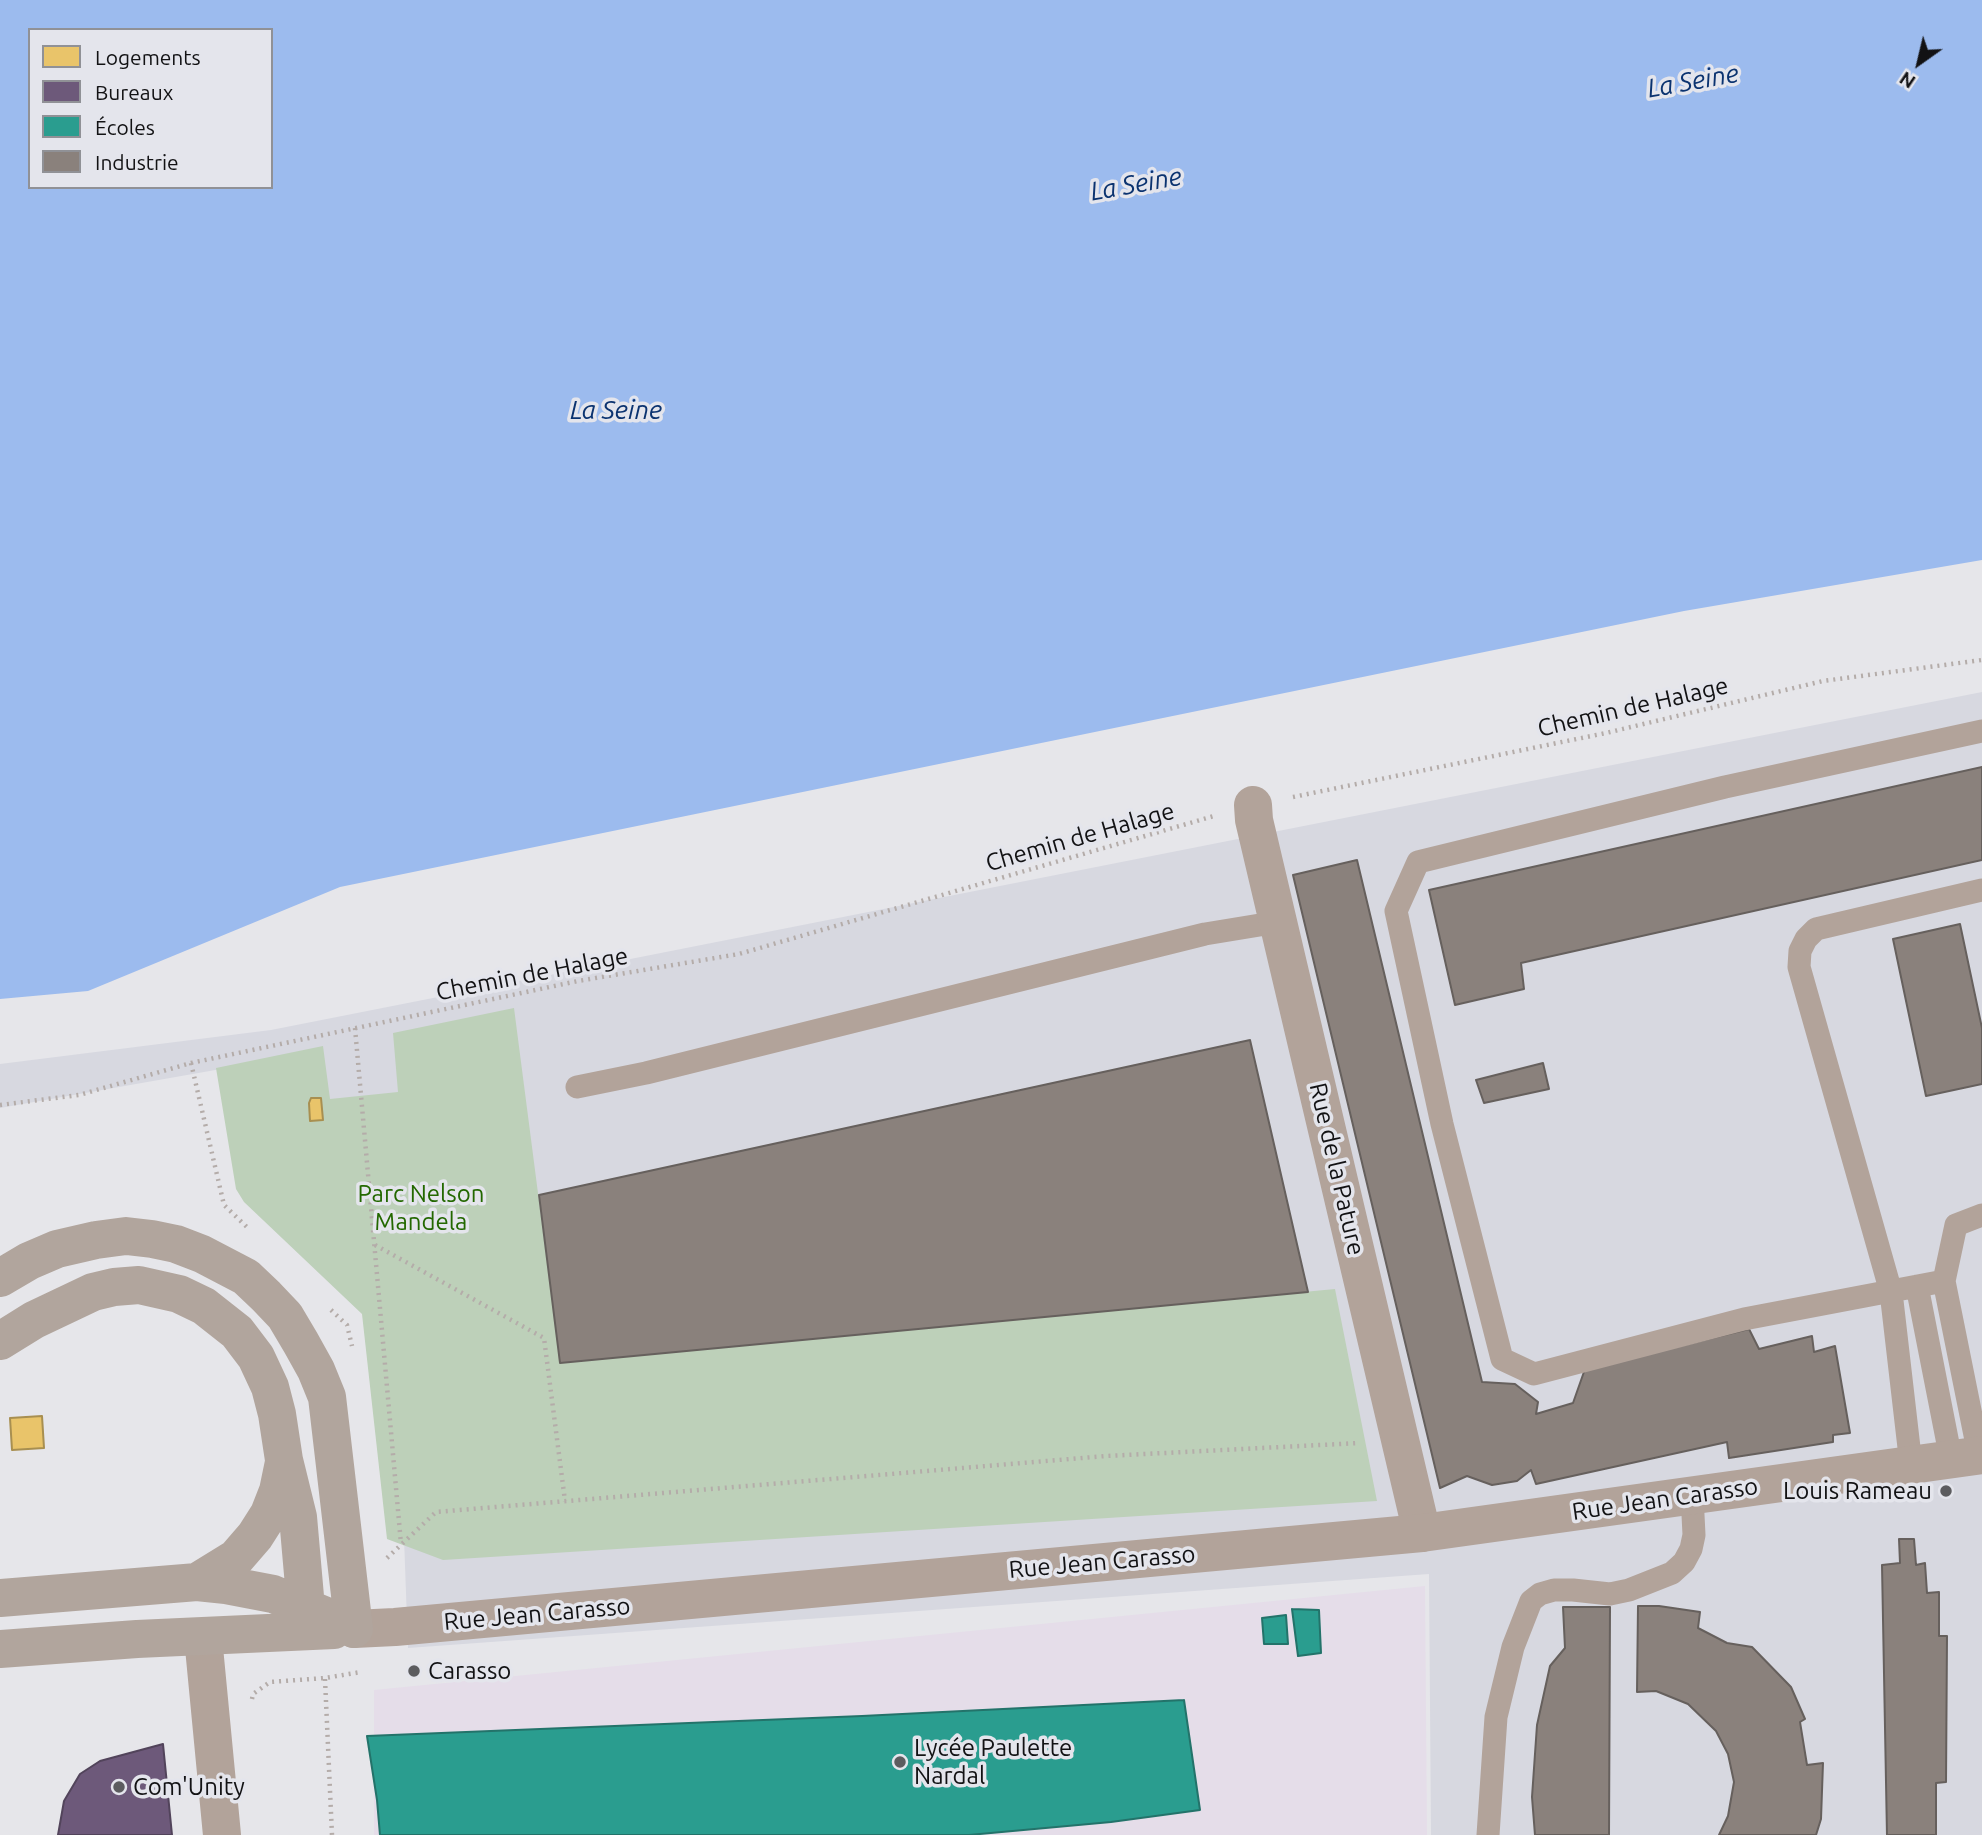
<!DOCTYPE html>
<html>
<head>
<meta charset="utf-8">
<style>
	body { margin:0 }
	#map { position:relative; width:1982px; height:1835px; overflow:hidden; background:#e6e6ea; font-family:Ubuntu,sans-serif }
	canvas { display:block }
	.legend { position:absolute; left:28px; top:28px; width:245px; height:161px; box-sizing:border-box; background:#e4e5ec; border:2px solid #909196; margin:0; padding:9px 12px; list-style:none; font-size:21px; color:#121214 }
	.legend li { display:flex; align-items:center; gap:14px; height:35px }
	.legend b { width:35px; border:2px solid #909196 }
	.north { position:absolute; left:1884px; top:28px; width:70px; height:70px; -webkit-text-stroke:5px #e4e5ec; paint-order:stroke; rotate:214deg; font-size:19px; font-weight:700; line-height:28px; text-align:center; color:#121214 }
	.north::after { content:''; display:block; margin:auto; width:24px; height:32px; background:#121214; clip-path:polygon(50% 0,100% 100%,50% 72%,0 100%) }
</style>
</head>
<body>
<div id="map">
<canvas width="1982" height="1835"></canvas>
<ul class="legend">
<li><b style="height:19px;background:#e9c46a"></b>Logements</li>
<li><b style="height:19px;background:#6d597a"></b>Bureaux</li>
<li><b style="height:19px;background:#2a9d8f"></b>Écoles</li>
<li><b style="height:19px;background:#8a817c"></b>Industrie</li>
</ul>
<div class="north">N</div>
</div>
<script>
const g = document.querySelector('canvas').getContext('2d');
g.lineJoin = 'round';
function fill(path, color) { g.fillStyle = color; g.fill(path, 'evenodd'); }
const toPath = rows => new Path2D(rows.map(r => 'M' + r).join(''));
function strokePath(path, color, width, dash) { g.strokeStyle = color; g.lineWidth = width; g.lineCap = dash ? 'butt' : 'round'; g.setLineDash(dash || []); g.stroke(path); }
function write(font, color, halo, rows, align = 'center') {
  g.font = font + ' Ubuntu,sans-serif'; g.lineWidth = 7; g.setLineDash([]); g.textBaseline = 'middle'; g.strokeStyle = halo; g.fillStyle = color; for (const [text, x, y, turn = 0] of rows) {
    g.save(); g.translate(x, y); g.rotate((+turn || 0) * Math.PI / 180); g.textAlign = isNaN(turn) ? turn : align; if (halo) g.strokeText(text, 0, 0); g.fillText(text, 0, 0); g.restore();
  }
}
const built = toPath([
	[1982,692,1982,1835,1431,1835,1429,1574,408,1648,401,1455,306,1054,0,1108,0,1064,271,1030]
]);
const education = toPath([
	[1425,1586,1427,1835,374,1835,374,1690]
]);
const green = toPath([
	[514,1008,560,1363,1335,1289,1377,1501,443,1560,387,1539,362,1314,244,1202,236,1189,216,1068,323,1046,330,1099,398,1092,393,1033]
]);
const water = toPath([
	[0,0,1982,0,1982,560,1684,611,340,887,88,991,0,999],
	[30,30,271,30,271,187,30,187]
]);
const homes = toPath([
	[311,1098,321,1098,323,1120,310,1121,309,1103,311,1098],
	[42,1416,44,1448,12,1450,10,1418,42,1416]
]);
const offices = toPath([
	[163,1744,172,1835,58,1835,64,1801,80,1774,100,1761,163,1744]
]);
const schools = toPath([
	[1292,1609,1319,1610,1321,1653,1298,1656,1292,1609],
	[1286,1615,1288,1644,1264,1644,1262,1618,1286,1615],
	[1184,1700,1200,1810,1111,1822,969,1835,380,1835,377,1800,367,1736,862,1716,1184,1700]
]);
const industry = toPath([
	[1982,767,1982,860,1521,963,1524,989,1455,1005,1429,890,1982,767],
	[1357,860,1482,1382,1515,1384,1538,1402,1536,1414,1573,1403,1585,1369,1749,1329,1759,1349,1812,1336,1814,1352,1835,1346,1850,1433,1833,1435,1833,1442,1729,1458,1727,1442,1536,1484,1531,1470,1517,1481,1492,1485,1467,1476,1440,1488,1293,875,1357,860],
	[1960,924,1982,1028,1982,1084,1926,1096,1893,939,1960,924],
	[1250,1040,1308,1292,560,1363,539,1195,1250,1040],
	[1543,1063,1549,1089,1484,1103,1476,1080,1543,1063],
	[1899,1539,1914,1539,1916,1565,1925,1563,1927,1593,1939,1592,1939,1636,1947,1636,1946,1782,1936,1783,1936,1835,1887,1835,1882,1565,1900,1563,1899,1539],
	[1638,1606,1659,1606,1700,1612,1698,1628,1727,1643,1752,1647,1791,1687,1805,1719,1800,1722,1807,1765,1823,1763,1821,1819,1816,1835,1719,1835,1728,1816,1734,1782,1728,1754,1716,1731,1688,1704,1656,1691,1637,1692,1638,1606],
	[1563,1607,1610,1607,1609,1835,1535,1835,1532,1797,1537,1725,1550,1666,1565,1648,1563,1607]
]);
const path = toPath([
	[1293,797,1606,733,1823,681,1982,660],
	[355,1028,401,1544],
	[191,1063,224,1205,250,1230],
	[0,1105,79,1095,191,1063,578,981,739,954,1214,816],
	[375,1245,544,1338,565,1501],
	[331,1310,347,1325,352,1346],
	[387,1558,436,1512,1106,1456,1359,1443],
	[325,1679,332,1835],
	[252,1699,253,1694,270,1682,325,1678,361,1672]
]);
const service = toPath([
	[577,1087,646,1073,1205,934,1278,922],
	[1944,1281,1744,1319,1534,1374,1502,1359,1442,1124,1396,911,1418,862,1725,787,1982,731],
	[1917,1286,1951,1459],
	[1979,1455,1944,1281,1956,1225,1982,1215],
	[1911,1465,1891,1292,1799,967,1800,951,1806,939,1816,929,1982,890],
	[1488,1835,1496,1717,1513,1647,1531,1601,1540,1594,1554,1590,1573,1590,1610,1594,1629,1590,1672,1573,1684,1562,1691,1549,1694,1535,1692,1495]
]);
const minor = toPath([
	[1253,805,1254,820,1422,1533],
	[203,1637,222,1835]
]);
const tertiary = toPath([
	[354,1629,395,1627,1422,1533,1982,1455]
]);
const primary = toPath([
	[0,1278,29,1261,57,1249,96,1240,126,1236,152,1239,176,1244,202,1254,246,1277,266,1296,285,1316,301,1343,316,1370,327,1397,354,1629],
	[0,1341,34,1320,93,1292,114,1287,139,1285,179,1294,204,1306,237,1332,256,1357,270,1387,277,1414,284,1460,298,1517,308,1631],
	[197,1582,226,1585,273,1594,326,1616],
	[0,1598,197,1582,236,1558,255,1536,269,1514,278,1491,284,1462],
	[0,1649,137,1639,334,1630]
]);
const markers = [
	[1946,1491,7,"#5c5c5f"],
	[414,1671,7,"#5c5c5f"],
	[900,1762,7,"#5c5c5f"],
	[119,1787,7,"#5c5c5f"]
];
const streetNames = [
	["Chemin de Halage",1633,707,-13],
	["Chemin de Halage",1080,837,-16],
	["Chemin de Halage",532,974,-11],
	["Rue de la Pature",1337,1169,77],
	["Rue Jean Carasso",1665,1499,-8],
	["Rue Jean Carasso",1102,1562,-5],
	["Rue Jean Carasso",537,1614,-5]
];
const parkNames = [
	["Parc Nelson",421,1194],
	["Mandela",421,1222]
];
const poiNames = [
	["Louis Rameau",1932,1491,"right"],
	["Carasso",428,1671],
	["Lycée Paulette",914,1748],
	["Nardal",914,1776],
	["Com'Unity",133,1787]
];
const waterNames = [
	["La Seine",1693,81,-10],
	["La Seine",1136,184,-10],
	["La Seine",616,410]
];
fill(built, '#d7d8e0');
fill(education, '#e5dde9');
fill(green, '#bdd0b9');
fill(water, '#9cbbee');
fill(homes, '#e9c46a');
strokePath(homes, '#a88f50', 2);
fill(offices, '#6d597a');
strokePath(offices, '#52445b', 2);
fill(schools, '#2a9d8f');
strokePath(schools, '#23736a', 2);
fill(industry, '#8a817c');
strokePath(industry, '#66605d', 2);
strokePath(path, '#b4aca9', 4.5, [2, 5]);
strokePath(service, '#b2a39a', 23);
strokePath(minor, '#b2a39a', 38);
strokePath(tertiary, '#b2a39a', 38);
strokePath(primary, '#b1a59d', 38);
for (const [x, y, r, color] of markers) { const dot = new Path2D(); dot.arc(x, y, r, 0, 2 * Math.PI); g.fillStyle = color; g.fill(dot); strokePath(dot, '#e4e5ec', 2.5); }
write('24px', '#121214', '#e4e5ec', streetNames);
write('24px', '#236800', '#e4e5ec', parkNames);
write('24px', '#121214', '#e4e5ec', poiNames, 'left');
write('italic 26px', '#0b3370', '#e4e5ec', waterNames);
</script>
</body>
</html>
